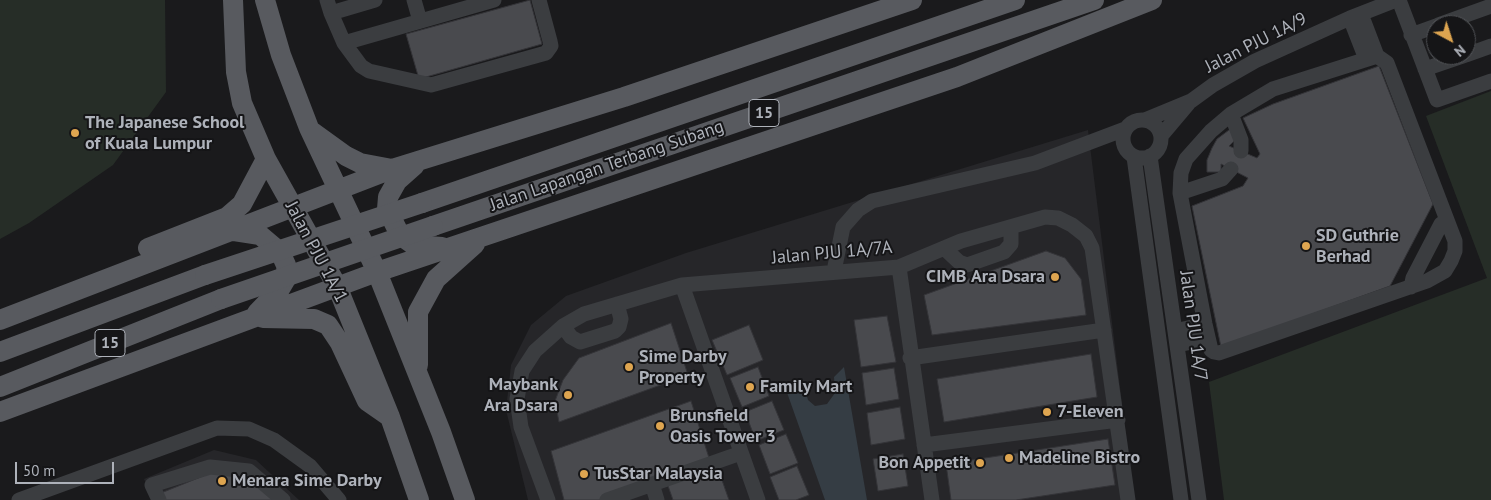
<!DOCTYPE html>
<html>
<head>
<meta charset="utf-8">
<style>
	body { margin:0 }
	#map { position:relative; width:1491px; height:500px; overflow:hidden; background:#1a1a1c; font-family:"PT Sans",sans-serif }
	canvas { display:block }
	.north { position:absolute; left:1426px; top:15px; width:50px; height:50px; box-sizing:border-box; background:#151517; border:1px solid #525458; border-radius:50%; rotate:140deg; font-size:14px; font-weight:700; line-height:20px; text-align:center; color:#aeb2ba }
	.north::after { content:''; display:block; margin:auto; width:18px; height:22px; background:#dea550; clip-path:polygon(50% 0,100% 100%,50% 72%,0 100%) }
	.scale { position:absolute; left:15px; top:462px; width:99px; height:22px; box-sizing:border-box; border:2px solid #aeb2ba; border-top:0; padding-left:6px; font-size:15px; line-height:18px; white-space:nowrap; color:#aeb2ba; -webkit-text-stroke:4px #151517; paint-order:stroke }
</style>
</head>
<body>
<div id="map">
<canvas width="1491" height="500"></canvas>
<div class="north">N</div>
<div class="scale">50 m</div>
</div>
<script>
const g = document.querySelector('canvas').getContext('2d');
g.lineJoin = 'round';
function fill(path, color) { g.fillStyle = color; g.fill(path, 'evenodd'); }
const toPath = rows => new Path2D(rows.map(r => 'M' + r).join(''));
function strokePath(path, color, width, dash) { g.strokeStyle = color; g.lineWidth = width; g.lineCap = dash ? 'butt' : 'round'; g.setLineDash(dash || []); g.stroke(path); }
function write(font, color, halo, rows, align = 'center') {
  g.font = font + ' "PT Sans",sans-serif'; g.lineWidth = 4; g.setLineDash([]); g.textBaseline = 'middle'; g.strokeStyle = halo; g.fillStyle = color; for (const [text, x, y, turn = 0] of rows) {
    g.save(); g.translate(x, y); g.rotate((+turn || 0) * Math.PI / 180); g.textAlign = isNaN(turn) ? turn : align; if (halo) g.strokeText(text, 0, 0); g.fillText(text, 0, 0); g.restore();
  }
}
const built = toPath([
	[1088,130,1134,500,528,500,506,410,511,365,531,325,566,296,686,253],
	[214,450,256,460,299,500,153,500,144,479]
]);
const green = toPath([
	[0,0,165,0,166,92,113,165,29,223,0,239],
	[1491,91,1491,500,1224,500,1209,382,1487,278,1426,116]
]);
const water = toPath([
	[844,367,867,500,825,500,784,384,804,386,808,400,815,406,827,404,835,393,834,377]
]);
const building = toPath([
	[530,0,542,44,419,79,406,34,530,0],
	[1379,66,1433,204,1390,286,1221,347,1192,206,1243,186,1248,178,1221,164,1221,172,1207,172,1207,160,1212,148,1217,139,1233,127,1238,137,1229,146,1257,158,1260,154,1243,118,1273,104,1379,66],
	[1046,251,1065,258,1081,279,1086,315,932,335,924,295,1046,251],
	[887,316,896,362,861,367,854,320,887,316],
	[671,323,688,375,559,422,555,401,563,380,579,358,671,323],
	[749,325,763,360,727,375,712,340,749,325],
	[1091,354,1097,397,944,422,937,379,1091,354],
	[758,367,769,396,742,407,730,378,758,367],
	[894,368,899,399,866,405,862,373,894,368],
	[691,401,710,461,602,500,564,500,551,451,691,401],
	[772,401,784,430,756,441,745,412,772,401],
	[900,407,905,439,871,445,867,413,900,407],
	[786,434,798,463,770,474,759,445,786,434],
	[1108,439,1115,485,1016,500,951,500,946,464,1108,439],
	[903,454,908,486,878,491,873,459,903,454],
	[717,466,729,500,673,500,667,483,717,466],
	[797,466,809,495,796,500,779,500,770,477,797,466],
	[213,472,240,476,266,487,279,500,164,500,161,493,213,472]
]);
const minor = toPath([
	[327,0,331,13,344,43,361,66,369,71,431,85,546,53,551,46,550,41,539,0],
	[414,0,420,21],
	[1399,0,1437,100,1491,81],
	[331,13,375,0],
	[1361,14,1377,56,1387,63,1455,241,1455,251,1451,261,1445,271,1427,281,1219,353,1214,352,1211,350,1205,324,1180,193,1181,173,1186,159,1211,131,1231,114,1273,89,1377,56],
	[1350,18,1366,59],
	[1438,25,1491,6],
	[1411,35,1436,26],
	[344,43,494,0],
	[1466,55,1491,46],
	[1425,69,1466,55],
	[1231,114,1241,140,1241,151],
	'1123 139a19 19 0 1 1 38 0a19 19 0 1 1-38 0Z',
	[1145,120,1191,101,1213,85,1255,61,1350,18,1396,0],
	[1161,136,1188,104],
	[1150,156,1199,500],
	[1134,157,1181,500],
	[1180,193,1222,179,1231,169],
	[944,248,959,262,967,265,1004,252,1011,244,1011,227],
	[899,267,932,500],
	[834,271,843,227,858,210,872,201,1035,163,1125,129],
	[682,285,758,500],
	[1411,287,1413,278,1441,224,1447,220],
	[563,326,571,337,580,342,615,331,619,327,621,319,617,304],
	[1175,331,1205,324],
	[1177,345,1208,339],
	[910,358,1104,330],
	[924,445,1118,420],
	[652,484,657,500],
	[19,500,217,428,249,429,274,440,310,466,339,500],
	[159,500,152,485,210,467,249,471,283,500],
	[548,500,521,427,517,399,522,371,535,351,563,326,584,314,682,285,899,267,961,241,1045,217,1058,218,1072,225,1086,236,1092,248,1128,500],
	[607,500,741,453]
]);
const major = toPath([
	[233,0,236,72,242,103,266,159,337,286,390,417,419,500],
	[265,0,281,55,309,128,377,272,441,432,465,500],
	[310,130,346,156,360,163,392,169],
	[415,165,397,181,388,197,387,209,400,235,414,245,442,247],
	[422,203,1015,0],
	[433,226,1094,0],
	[234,231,260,235,280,252,286,265,287,277,280,289,257,313],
	[148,248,227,217,242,204,266,159],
	[263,318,314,319,328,325,340,343,367,401,390,417],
	[0,320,392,169,624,97,912,0],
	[0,352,205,275],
	[418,365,418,312,436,279,475,244],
	[0,387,221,299],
	[0,412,377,272,957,77,1152,0]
]);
const majorBridge = toPath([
	[205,275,422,203],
	[221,299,433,226]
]);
const markers = [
	[75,133,5,"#dea550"],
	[1306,246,5,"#dea550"],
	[1055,277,5,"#dea550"],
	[629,367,5,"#dea550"],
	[750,387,5,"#dea550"],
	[568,395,5,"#dea550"],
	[1047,412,5,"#dea550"],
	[660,426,5,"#dea550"],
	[1009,458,5,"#dea550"],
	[980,463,5,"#dea550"],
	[584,474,5,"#dea550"],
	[222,481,5,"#dea550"]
];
const shields = [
	[764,113,30],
	[110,343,30]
];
const shieldNames = [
	["15",764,113],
	["15",110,343]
];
const streetNames = [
	["Jalan PJU 1A/9",1256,43,-27],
	["Jalan Lapangan Terbang Subang",607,166,-19],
	["Jalan PJU 1A/1",316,252,62],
	["Jalan PJU 1A/7A",832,253,-5],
	["Jalan PJU 1A/7",1193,326,82]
];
const poiNames = [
	["The Japanese School",85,123],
	["of Kuala Lumpur",85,144],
	["SD Guthrie",1316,236],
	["Berhad",1316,257],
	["CIMB Ara Dsara",1045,277,"right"],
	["Sime Darby",639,357],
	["Property",639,378],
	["Maybank",558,385,"right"],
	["Ara Dsara",558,406,"right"],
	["Family Mart",760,387],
	["7-Eleven",1057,412],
	["Brunsfield",670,416],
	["Oasis Tower 3",670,437],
	["Madeline Bistro",1019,458],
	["Bon Appetit",970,463,"right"],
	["TusStar Malaysia",594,474],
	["Menara Sime Darby",232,481]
];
fill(built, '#262629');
fill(green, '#262d27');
fill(water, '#353d44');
fill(building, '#494a4e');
strokePath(building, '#343438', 1);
strokePath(minor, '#3b3d40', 15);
strokePath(major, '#585a5f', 20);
strokePath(majorBridge, '#585a5f', 20);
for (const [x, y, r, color] of markers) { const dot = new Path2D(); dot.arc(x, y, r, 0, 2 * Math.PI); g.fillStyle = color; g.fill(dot); strokePath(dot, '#151517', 2); }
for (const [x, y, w] of shields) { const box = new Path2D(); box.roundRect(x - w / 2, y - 13.5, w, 27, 4); g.fillStyle = '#151517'; g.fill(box); strokePath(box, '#aeb2ba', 1); }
write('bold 16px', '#aeb2ba', null, shieldNames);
write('18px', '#aeb2ba', '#151517', streetNames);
write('bold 18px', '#aeb2ba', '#151517', poiNames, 'left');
</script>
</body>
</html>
